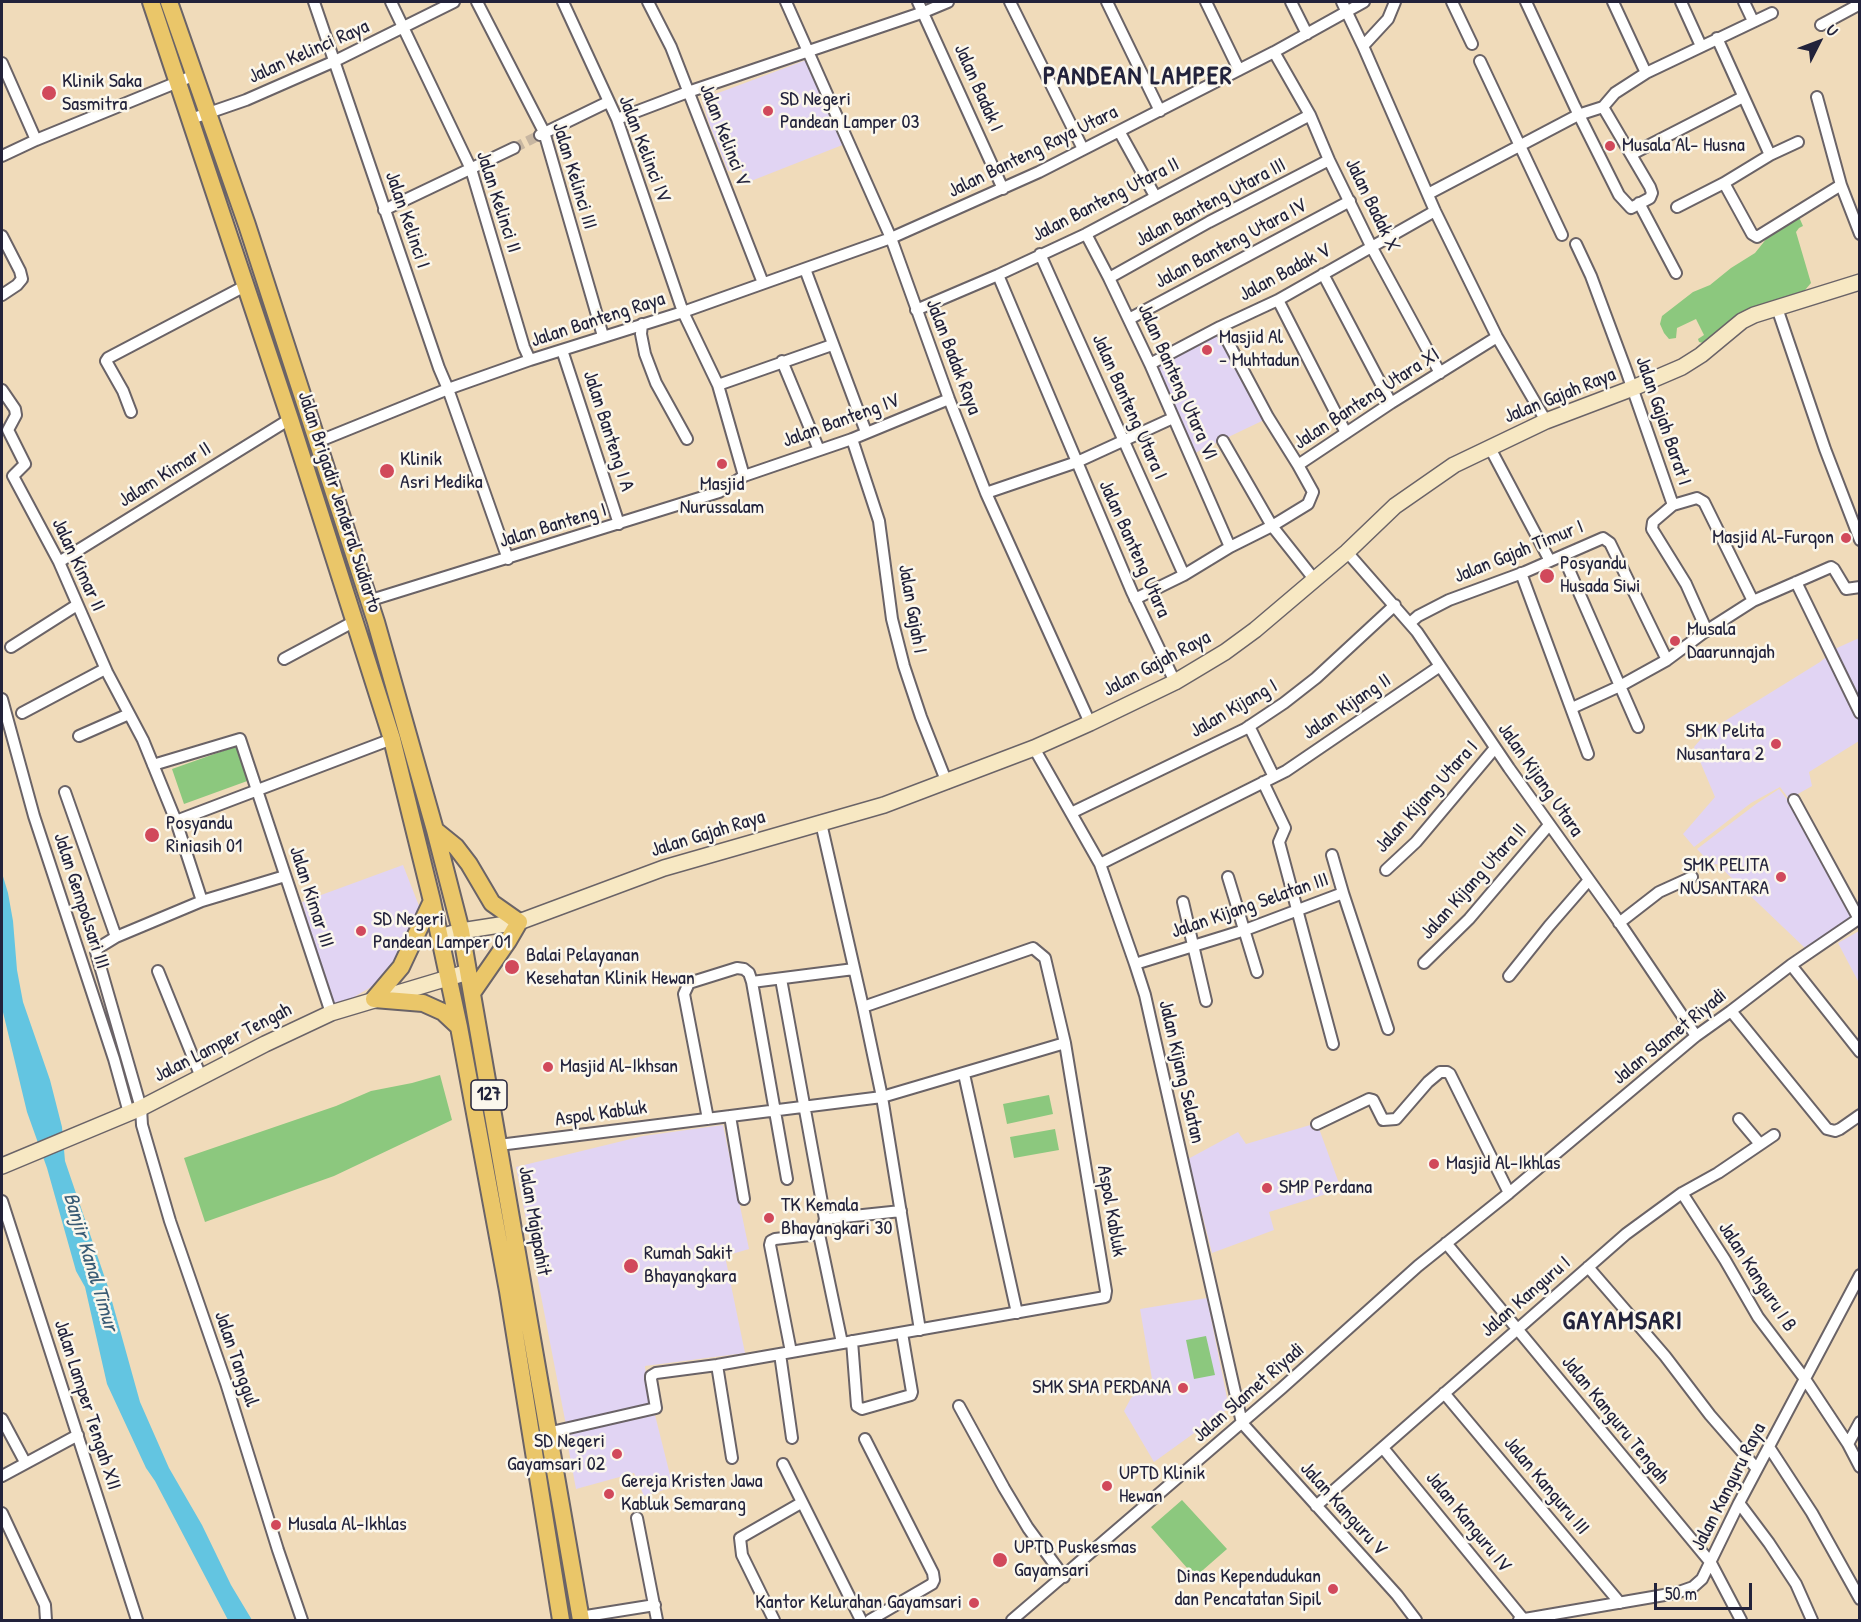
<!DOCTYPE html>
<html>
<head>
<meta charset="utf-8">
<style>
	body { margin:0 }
	#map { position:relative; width:1861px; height:1622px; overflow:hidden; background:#f0dbba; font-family:"Patrick Hand",sans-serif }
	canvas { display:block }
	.frame { position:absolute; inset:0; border:3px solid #22223b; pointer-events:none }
	.north { position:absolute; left:1789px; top:12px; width:60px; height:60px; -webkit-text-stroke:4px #fbf7ec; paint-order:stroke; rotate:48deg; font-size:16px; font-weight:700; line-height:24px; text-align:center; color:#22223b }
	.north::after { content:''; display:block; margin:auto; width:21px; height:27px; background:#22223b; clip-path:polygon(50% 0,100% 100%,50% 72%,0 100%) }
	.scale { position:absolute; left:1654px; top:1583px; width:98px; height:27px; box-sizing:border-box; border:3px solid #22223b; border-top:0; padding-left:8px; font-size:18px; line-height:21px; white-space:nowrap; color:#22223b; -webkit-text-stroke:4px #fbf7ec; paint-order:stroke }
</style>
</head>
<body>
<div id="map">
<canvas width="1861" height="1622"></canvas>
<div class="frame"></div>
<div class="north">U</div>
<div class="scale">50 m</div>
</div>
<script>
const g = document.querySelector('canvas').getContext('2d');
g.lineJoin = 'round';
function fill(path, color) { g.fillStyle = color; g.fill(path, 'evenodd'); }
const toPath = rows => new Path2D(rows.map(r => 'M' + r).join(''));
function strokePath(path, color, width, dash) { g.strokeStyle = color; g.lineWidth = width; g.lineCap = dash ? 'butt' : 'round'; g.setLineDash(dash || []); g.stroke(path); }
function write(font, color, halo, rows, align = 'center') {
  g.font = font + ' "Patrick Hand",sans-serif'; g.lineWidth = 5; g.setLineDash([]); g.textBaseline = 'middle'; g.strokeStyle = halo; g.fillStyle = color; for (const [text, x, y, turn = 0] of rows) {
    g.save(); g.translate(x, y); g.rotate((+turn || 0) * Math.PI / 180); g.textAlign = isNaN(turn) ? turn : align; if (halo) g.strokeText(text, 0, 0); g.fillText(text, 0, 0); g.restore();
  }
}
const built = toPath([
	[809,59,845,144,746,183,740,166,728,171,709,123,702,99],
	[1220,330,1264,420,1195,453,1174,411,1156,366],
	[1859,638,1859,741,1809,772,1812,786,1789,799,1780,787,1751,803,1694,847,1683,834,1715,797,1694,747,1707,732,1820,662,1837,648],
	[1779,789,1790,803,1854,917,1805,948,1717,864,1712,865,1697,849,1756,804],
	[403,865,421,911,405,951,385,979,347,1001,332,1007,302,902],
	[1859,931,1859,983,1838,943],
	[1317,1123,1340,1186,1339,1190,1269,1212,1274,1230,1212,1253,1188,1159,1238,1132,1246,1144],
	[723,1125,749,1249,725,1256,745,1353,645,1366,650,1409,566,1425,516,1167,643,1136],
	[1207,1298,1229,1408,1154,1462,1124,1411,1131,1398,1152,1379,1140,1309],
	[655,1415,673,1487,644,1496,634,1473,576,1489,566,1435]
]);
const green = toPath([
	[1796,217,1799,217,1803,226,1799,228,1796,232,1811,283,1800,296,1711,345,1699,342,1698,339,1704,335,1696,319,1677,328,1676,338,1669,339,1664,333,1660,324,1662,316,1693,292,1710,285,1731,268,1755,253,1767,238],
	[237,746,250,780,184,804,172,769],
	[440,1075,452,1120,334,1176,205,1222,184,1158,336,1106,371,1091,412,1083],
	[1049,1095,1053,1114,1007,1124,1003,1104],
	[1055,1129,1059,1150,1014,1158,1010,1137],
	[1206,1336,1215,1375,1194,1379,1186,1340],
	[1182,1500,1227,1549,1195,1577,1151,1527]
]);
const water = toPath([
	[2,873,8,893,13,921,17,970,23,1002,50,1080,62,1127,65,1161,108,1287,140,1402,169,1468,202,1525,231,1585,252,1620,228,1620,155,1481,146,1468,107,1384,85,1287,76,1271,47,1168,27,1112,2,1008]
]);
const minorTunnel = toPath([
	[514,148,540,135]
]);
const minor = toPath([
	[314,2,439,368,448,389,508,559],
	[391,2,471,169,524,347,530,360],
	[477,2,544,132,603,336],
	[563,2,617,119,683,312,718,385,744,476],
	[648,2,671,47,763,283],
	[786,2,891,238,949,399,986,493,1090,723],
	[918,2,1003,189],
	[1010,2,1083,149],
	[1107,2,1160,111],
	[1206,2,1239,70],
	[1291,2,1307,34],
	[1342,2,1363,46,1435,211,1497,337,1546,421],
	[1452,2,1472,44],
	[1526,2,1575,107,1619,195,1631,208,1650,198,1652,193,1650,187,1603,107],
	[1613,2,1646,73],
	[1681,2,1701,46],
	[1744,2,1753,21],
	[1821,25,1860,4],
	[1717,38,1770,155],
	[1363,46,1388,19,1395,2],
	[1274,52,1310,115,1329,160,1371,246,1440,373],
	[1480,61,1562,235],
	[2,63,36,140],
	[1817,97,1841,185,1860,234],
	[191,119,246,100,335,61,454,2],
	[617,119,688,92,924,12,948,2],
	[1119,131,1155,196],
	[540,135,608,102],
	[1632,154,1743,97],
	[2,156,36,140,195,75],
	[1724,183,1752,234,1757,237,1841,185],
	[1428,194,1578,115,1603,107,1615,93,1646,73,1772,13],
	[1639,203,1676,273],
	[1677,207,1724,183,1770,155,1798,142],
	[384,210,514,148],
	[1086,234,1109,278,1150,364,1230,547],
	[2,236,20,271,22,279,17,285,2,295],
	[1576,244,1591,276,1626,370,1673,505,1653,522,1652,529,1686,584,1707,631],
	[1040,254,1184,575],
	[805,269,866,432],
	[1323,274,1391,403],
	[998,275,1132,592,1175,682],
	[1109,278,1209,222,1329,160],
	[1278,300,1346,433],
	[1777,308,1825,449,1860,540],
	[916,310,998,275,1086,234,1310,115],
	[1129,319,1350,201],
	[642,324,641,334,645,354,656,383,687,439],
	[1220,327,1268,417,1298,465],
	[562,350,619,524],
	[782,361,819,450],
	[1150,364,1220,327,1278,300,1435,211],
	[718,385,832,345],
	[2,390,15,409,16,415,8,430,25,464,13,476,59,562,107,672,143,740,176,821,202,901],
	[131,412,123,391,106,361,108,358,245,286],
	[852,439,879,521,892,619,904,666,921,717,947,783],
	[1223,441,1272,526,1314,579],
	[317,442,448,389,530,360,683,312,891,238,1039,172,1274,52,1364,2],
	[1490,448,1550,561],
	[986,493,1077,462,1173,418],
	[1673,505,1697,498,1704,502,1753,601],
	[1347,552,1417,632,1509,768,1615,916,1696,1036],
	[1563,556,1620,686,1667,660],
	[59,562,290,419],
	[1521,573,1588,754],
	[1796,582,1860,713],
	[1135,599,1184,575,1230,547,1272,526,1308,504,1313,492,1298,465,1391,403,1497,337],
	[368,601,719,492,744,476,852,439,949,399],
	[1410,623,1418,616,1449,600,1525,572,1603,538,1610,543,1667,660,1706,631,1753,601,1831,567,1834,569,1846,589,1860,587],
	[11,647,77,605],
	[284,659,355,621],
	[2,699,34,816,114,1059,129,1113],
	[1572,708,1620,686,1638,727],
	[22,713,105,669],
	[1249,726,1274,777],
	[79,736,129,714],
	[1034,748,1100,864,1135,964,1145,995,1242,1423,1397,1595,1416,1620],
	[153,765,240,739,331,1013],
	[1263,782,1285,828,1279,842,1333,1044],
	[65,792,116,937],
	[1794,800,1859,919],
	[1071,813,1245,729,1284,703,1316,678,1395,605],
	[176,821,392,739],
	[1332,855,1343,893],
	[1100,864,1286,771,1440,666],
	[1386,870,1416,842,1495,748],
	[285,876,202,901,116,937,98,948,96,952,141,1108,142,1125,170,1221,226,1383,278,1550,302,1620],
	[1228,877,1257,972],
	[1183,902,1206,1001],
	[1619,923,1659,892,1692,877],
	[1424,963,1469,919,1549,825],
	[1135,964,1245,930,1343,893,1388,1029],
	[1791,965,1860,1052],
	[158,971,201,1077],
	[1509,976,1549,926,1589,880],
	[781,979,825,1219],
	[752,982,787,1179],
	[863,1007,882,1097,920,1330],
	[1731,1011,1827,1129,1835,1131,1840,1129,1860,1115],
	[964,1074,1017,1313],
	[730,1116,744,1199],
	[708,1119,684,994,689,983,737,968,744,969,749,973,752,982,854,969],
	[1739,1119,1760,1144],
	[1317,1124,1369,1099,1373,1100,1383,1120,1396,1119,1428,1082,1440,1072,1447,1072,1450,1074,1509,1193],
	[499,1145,882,1097,1065,1043],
	[1682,1193,1725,1260,1758,1317,1805,1379,1848,1444,1860,1467],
	[2,1201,137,1620],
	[823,1226,825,1219,901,1211],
	[1446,1243,1711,1563,1741,1620],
	[1588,1267,1665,1356,1710,1415,1757,1469],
	[852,1341,857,1406,862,1409,911,1395,912,1392,902,1333],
	[791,1352,770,1245,771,1241,775,1239,819,1234,842,1343],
	[780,1354,792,1438],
	[717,1365,732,1458],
	[1444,1393,1620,1603],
	[959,1406,1004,1488,1028,1528,1064,1577],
	[2,1419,25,1462],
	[547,1433,656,1408,651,1379,651,1376,656,1373,717,1365,1105,1297,1106,1291,1065,1043,1045,958,1033,948,863,1007,821,823],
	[865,1439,933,1573,934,1580,932,1584,870,1620],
	[1848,1444,1860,1422],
	[1769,1447,1812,1513,1860,1599],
	[1383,1448,1524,1620],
	[783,1464,861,1620],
	[2,1476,78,1435],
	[1739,1503,1769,1543,1796,1584,1812,1620],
	[1316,1506,1626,1234,1682,1193,1718,1173,1774,1135],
	[2,1513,45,1605,46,1620],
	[637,1518,657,1620],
	[580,1617,655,1605],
	[774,1620,742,1555,740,1538,801,1503],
	[1012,1620,1282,1388,1418,1266,1509,1193,1696,1036,1731,1011,1791,965,1860,918],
	[1519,1620,1676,1593,1693,1587,1702,1579,1739,1503,1860,1275]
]);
const secondary = toPath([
	[440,937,461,931,519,922,664,868,884,805,1034,748,1090,723,1175,682,1225,652,1255,630,1347,552,1395,506,1454,465,1546,421,1633,388,1682,367,1701,355,1742,321,1754,315,1860,282],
	[2,1166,141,1108,265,1044,331,1013,468,972]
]);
const primary = toPath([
	[151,2,290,419,392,739,432,901,459,1027,508,1291,561,1620],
	[169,2,247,225,376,622,435,830,461,931,581,1620],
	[435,830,456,847,469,864,492,903,519,922,508,941,472,993],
	[374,999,401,967,432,901],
	[374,999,423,1003,443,1012,459,1027]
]);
const markers = [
	[49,93,8,"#d1495b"],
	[768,111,6,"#d1495b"],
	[1610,146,6,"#d1495b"],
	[1207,350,6,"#d1495b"],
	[722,464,6,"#d1495b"],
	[387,471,8,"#d1495b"],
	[1846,538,6,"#d1495b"],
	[1547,576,8,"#d1495b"],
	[1675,641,6,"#d1495b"],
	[1776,744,6,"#d1495b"],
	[152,835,8,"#d1495b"],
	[1781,877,6,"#d1495b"],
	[361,931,6,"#d1495b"],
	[512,967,8,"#d1495b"],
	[548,1067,6,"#d1495b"],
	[1434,1164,6,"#d1495b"],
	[1267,1188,6,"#d1495b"],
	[769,1218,6,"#d1495b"],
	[631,1266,8,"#d1495b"],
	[1183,1388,6,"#d1495b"],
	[617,1454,6,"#d1495b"],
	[1107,1486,6,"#d1495b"],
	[609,1494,6,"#d1495b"],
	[276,1525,6,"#d1495b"],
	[1000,1560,8,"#d1495b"],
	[1333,1589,6,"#d1495b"],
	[974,1603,6,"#d1495b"]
];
const shields = [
	[489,1095,36]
];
const shieldNames = [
	["127",489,1095]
];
const streetNames = [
	["Jalan Kelinci Raya",309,52,-24],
	["Jalan Badak I",978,88,66],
	["Jalan Kelinci V",724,135,69],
	["Jalan Kelinci IV",644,149,69],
	["Jalan Banteng Raya Utara",1033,152,-26],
	["Jalan Kelinci III",574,176,73],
	["Jalan Banteng Utara II",1106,200,-27],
	["Jalan Kelinci II",498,202,72],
	["Jalan Banteng Utara III",1211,203,-28],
	["Jalan Badak X",1372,205,64],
	["Jalan Kelinci I",407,220,71],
	["Jalan Banteng Utara IV",1231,244,-28],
	["Jalan Badak V",1285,273,-28],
	["Jalan Banteng Raya",598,320,-18],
	["Jalan Badak Raya",953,357,69],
	["Jalan Banteng Utara VI",1177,382,66],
	["Jalan Gajah Raya",1560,396,-22],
	["Jalan Banteng Utara XI",1367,399,-33],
	["Jalan Banteng Utara I",1129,407,66],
	["Jalan Banteng IV",841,421,-20],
	["Jalan Gajah Barat I",1663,421,71],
	["Jalan Banteng I A",608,431,72],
	["Jalam Kimar II",165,475,-32],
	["Jalan Brigadir Jenderal Sudiarto",339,502,72],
	["Jalan Banteng I",553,526,-17],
	["Jalan Banteng Utara",1134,549,66],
	["Jalan Gajah Timur I",1519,552,-22],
	["Jalan Kimar II",78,565,65],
	["Jalan Gajah I",912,609,80],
	["Jalan Gajah Raya",1157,664,-28],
	["Jalan Kijang II",1347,707,-34],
	["Jalan Kijang I",1234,709,-30],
	["Jalan Kijang Utara",1540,780,55],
	["Jalan Kijang Utara I",1427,797,-48],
	["Jalan Gajah Raya",708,834,-17],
	["Jalan Kijang Utara II",1474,882,-48],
	["Jalan Kimar III",311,897,72],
	["Jalan Gempolsari III",81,901,72],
	["Jalan Kijang Selatan III",1250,906,-19],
	["Jalan Slamet Riyadi",1670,1037,-39],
	["Jalan Lamper Tengah",223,1043,-27],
	["Jalan Kijang Selatan",1181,1072,77],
	["Aspol Kabluk",601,1114,-8],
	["Aspol Kabluk",1111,1211,80],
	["Jalan Majapahit",534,1221,80],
	["Jalan Kanguru I B",1757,1277,57],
	["Jalan Kanguru I",1526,1297,-41],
	["Jalan Tanggul",236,1359,71],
	["Jalan Slamet Riyadi",1249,1393,-41],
	["Jalan Lamper Tengah XII",87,1405,72],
	["Jalan Kanguru Tengah",1615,1420,51],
	["Jalan Kanguru III",1546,1486,50],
	["Jalan Kanguru Raya",1729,1487,-63],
	["Jalan Kanguru V",1343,1509,48],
	["Jalan Kanguru IV",1468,1522,51]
];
const poiNames = [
	["Klinik Saka",62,82],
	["Sasmitra",62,105],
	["SD Negeri",780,100],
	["Pandean Lamper 03",780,123],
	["Musala Al- Husna",1622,146],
	["Masjid Al",1219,338],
	["- Muhtadun",1219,361],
	["Klinik",400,460],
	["Asri Medika",400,483],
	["Masjid",722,485,"center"],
	["Nurussalam",722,508,"center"],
	["Masjid Al-Furqon",1834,538,"right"],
	["Posyandu",1560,564],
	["Husada Siwi",1560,587],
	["Musala",1687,630],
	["Daarunnajah",1687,653],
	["SMK Pelita",1764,732,"right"],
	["Nusantara 2",1764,755,"right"],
	["Posyandu",166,824],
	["Riniasih 01",166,847],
	["SMK PELITA",1769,866,"right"],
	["NUSANTARA",1769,889,"right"],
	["SD Negeri",373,920],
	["Pandean Lamper 01",373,943],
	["Balai Pelayanan",526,956],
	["Kesehatan Klinik Hewan",526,979],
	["Masjid Al-Ikhsan",560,1067],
	["Masjid Al-Ikhlas",1446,1164],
	["SMP Perdana",1279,1188],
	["TK Kemala",781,1206],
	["Bhayangkari 30",781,1229],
	["Rumah Sakit",644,1254],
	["Bhayangkara",644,1277],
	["SMK SMA PERDANA",1171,1388,"right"],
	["SD Negeri",605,1442,"right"],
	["Gayamsari 02",605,1465,"right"],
	["UPTD Klinik",1119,1474],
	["Hewan",1119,1497],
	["Gereja Kristen Jawa",621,1482],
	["Kabluk Semarang",621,1505],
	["Musala Al-Ikhlas",288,1525],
	["UPTD Puskesmas",1014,1548],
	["Gayamsari",1014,1571],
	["Dinas Kependudukan",1321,1577,"right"],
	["dan Pencatatan Sipil",1321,1600,"right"],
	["Kantor Kelurahan Gayamsari",962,1603,"right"]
];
const waterNames = [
	["Banjir Kanal Timur",90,1262,73]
];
const districtNames = [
	["PANDEAN LAMPER",1138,77],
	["GAYAMSARI",1623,1322]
];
fill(built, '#e1d4f3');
fill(green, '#8cc87e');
fill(water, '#63c5e1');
strokePath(minorTunnel, '#c7b6a1', 10, [10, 5]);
strokePath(minor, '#6a6367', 14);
strokePath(secondary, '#6a6367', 18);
strokePath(primary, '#6a6367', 20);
strokePath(minor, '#fff', 10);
strokePath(secondary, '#f7e8c3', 15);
strokePath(primary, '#eac669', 16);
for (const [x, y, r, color] of markers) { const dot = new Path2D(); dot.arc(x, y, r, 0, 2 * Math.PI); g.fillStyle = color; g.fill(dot); strokePath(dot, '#fbf7ec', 2); }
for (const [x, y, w] of shields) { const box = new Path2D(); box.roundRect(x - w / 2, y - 15, w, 30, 4.5); g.fillStyle = '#fbf7ec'; g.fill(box); strokePath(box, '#22223b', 1.5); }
write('bold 18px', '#22223b', null, shieldNames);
write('20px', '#22223b', '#fbf7ec', streetNames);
write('20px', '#22223b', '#fbf7ec', poiNames, 'left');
write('italic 21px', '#395b75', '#fbf7ec', waterNames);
g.letterSpacing = '1.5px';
write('bold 26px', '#22223b', '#fbf7ec', districtNames);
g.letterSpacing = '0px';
</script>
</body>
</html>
